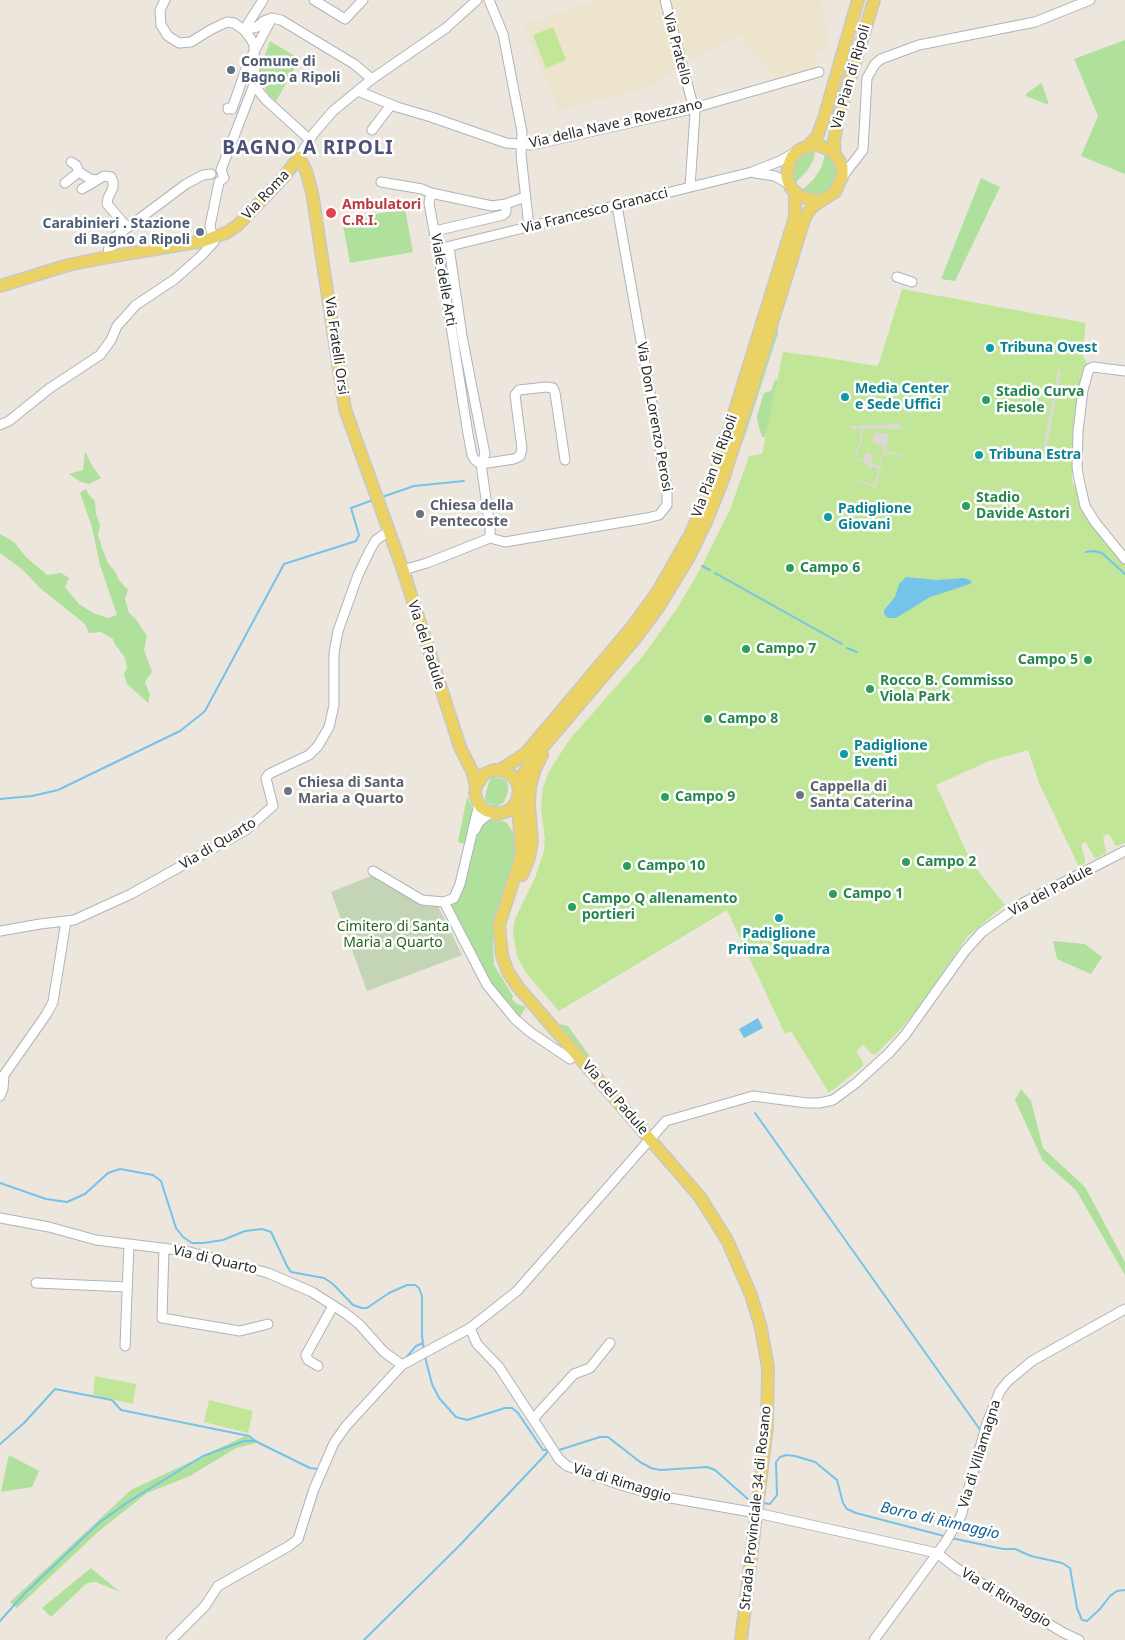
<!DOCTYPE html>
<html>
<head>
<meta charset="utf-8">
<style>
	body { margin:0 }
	canvas { display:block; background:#ece6dd }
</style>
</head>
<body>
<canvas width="1125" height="1640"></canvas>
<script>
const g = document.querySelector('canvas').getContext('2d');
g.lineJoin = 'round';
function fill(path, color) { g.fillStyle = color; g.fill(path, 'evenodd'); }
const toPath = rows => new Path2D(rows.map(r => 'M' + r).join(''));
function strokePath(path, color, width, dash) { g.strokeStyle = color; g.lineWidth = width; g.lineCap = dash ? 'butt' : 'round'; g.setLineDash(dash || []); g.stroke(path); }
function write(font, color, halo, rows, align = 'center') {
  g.font = font + ' "Noto Sans",sans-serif'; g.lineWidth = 5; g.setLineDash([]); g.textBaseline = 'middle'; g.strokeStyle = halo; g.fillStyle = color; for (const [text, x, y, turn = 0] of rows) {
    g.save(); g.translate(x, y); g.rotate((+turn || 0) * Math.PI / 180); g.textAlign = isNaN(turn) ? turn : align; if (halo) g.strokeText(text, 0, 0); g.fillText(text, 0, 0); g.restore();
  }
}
const education = toPath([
	[593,0,821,0,828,45,815,56,816,68,776,79,738,35,685,62,654,85,559,111,523,25,590,3]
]);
const green = toPath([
	[1125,40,1125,174,1081,156,1098,116,1074,59],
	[270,41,300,59,276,101,270,96,262,84,259,71],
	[1041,83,1042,84,1049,105,1026,96,1026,94],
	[815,150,814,158,808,170,794,184,792,176,793,165,799,156,809,151],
	[825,154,833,160,837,170,837,176,830,189,817,196,801,191,814,179,822,166],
	[981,178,1000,187,955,281,941,279],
	[405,209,413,252,350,263,343,225,346,228,365,226,364,216],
	[777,320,778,333,744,439,734,457],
	[775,380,781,381,765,437,762,437,758,424,757,416,764,393,771,391],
	[85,451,91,464,101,478,89,484,81,482,69,474,83,470],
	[86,489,88,494,95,501,96,514,100,525,98,535,102,548,108,563,116,573,119,580,128,590,125,599,129,613,135,618,147,636,144,650,152,672,145,682,150,695,148,703,127,684,124,674,127,668,125,658,115,644,113,639,101,632,89,633,85,624,40,588,22,569,0,553,0,534,14,542,27,558,47,575,61,573,69,578,65,587,79,604,93,613,108,618,117,615,100,565,92,527,80,493],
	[496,777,507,781,508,786,508,792,504,802,497,807,486,802,485,797,489,782,492,778],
	[467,797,473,809,465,844,458,842],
	[490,820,503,821,507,823,514,834,516,846,516,856,495,916,493,942,494,965,513,996,512,999,517,1004,526,1007,519,1018,490,983,448,906,453,903,463,887,479,828,486,821],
	[1053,941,1085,944,1102,957,1091,974,1057,959],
	[560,1024,568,1026,591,1058,594,1067,558,1026],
	[1021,1089,1031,1101,1043,1148,1085,1187,1125,1262,1125,1275,1076,1190,1043,1161,1015,1100],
	[245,1436,261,1442,236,1448,190,1476,147,1493,98,1532,17,1608,10,1602,131,1490],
	[9,1455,39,1471,32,1487,1,1492],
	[91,1568,120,1592,96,1582,87,1583,51,1617,42,1608]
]);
const cemetery = toPath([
	[376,874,437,904,462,955,367,991,331,892]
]);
const pitch = toPath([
	[553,27,566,60,546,68,533,35],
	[902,289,1086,323,1082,354,1088,365,1075,467,1072,475,1072,481,1095,528,1125,564,1125,843,1116,846,1109,834,1103,836,1106,851,1105,854,1096,858,1094,857,1086,842,1081,844,1085,860,1085,863,1079,867,1039,783,1028,750,989,761,936,785,971,862,1005,905,967,937,919,1007,898,1032,876,1054,872,1054,863,1045,856,1051,863,1062,863,1066,829,1093,791,1031,785,1034,727,910,559,1011,526,973,517,956,513,932,515,919,535,878,544,851,545,839,541,808,543,787,549,771,570,739,643,656,678,607,702,566,730,510,749,456,762,454,783,352,815,356,877,366,879,363],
	[95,1376,136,1384,133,1404,93,1395],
	[209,1400,253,1411,248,1433,204,1422]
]);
const plaza = toPath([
	[1058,370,1061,370,1046,451,1043,450],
	[900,424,902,429,863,429,862,441,856,458,863,460,866,452,874,455,871,463,879,466,884,447,872,442,874,433,889,433,886,451,904,454,904,456,884,453,876,488,854,480,854,479,874,485,879,469,872,466,871,469,866,467,867,464,854,457,860,442,861,429,851,429,849,426]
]);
const water = toPath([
	[906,577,937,580,964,578,972,581,970,584,930,597,896,618,888,618,884,614,884,610,895,597,899,584],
	[758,1018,763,1028,744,1038,739,1029]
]);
const stream = toPath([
	[382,497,414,486,464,481],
	[1086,552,1094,551,1102,553,1125,574],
	[702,566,710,570],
	[715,573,842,644],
	[847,648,857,652],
	[0,799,32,796,58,790,180,731,199,716,205,711,284,564,356,541,359,535,351,508,373,500],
	[755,1113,981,1431],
	[0,1183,46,1199,67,1202,85,1194,108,1173,120,1169,153,1175,161,1181,176,1228,183,1237,192,1243,203,1243,223,1240,245,1231,262,1229,271,1232,287,1266,291,1272,324,1278,333,1284,353,1305,362,1308,367,1308,389,1293,407,1285,415,1285,419,1288,422,1296,422,1336,424,1350],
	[425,1357,432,1384,439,1398,456,1417,467,1420,505,1408,512,1408,518,1413,543,1450,549,1450],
	[405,1359,416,1346,423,1343],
	[0,1444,24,1423,55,1389,112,1400,121,1410,249,1436,257,1442,310,1468,318,1469],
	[556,1451,600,1437,608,1437,640,1462,651,1468,660,1470,707,1467,715,1470,749,1500],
	[763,1503,770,1504,777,1495,776,1462,780,1457,786,1455,795,1456,815,1462,837,1480,843,1503,847,1509,856,1513,944,1536],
	[951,1538,1003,1549,1015,1549,1031,1556,1062,1563,1070,1568,1077,1608,1082,1620,1087,1621,1100,1609,1110,1596,1117,1591,1125,1590],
	[0,1621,25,1593,100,1522,131,1500,203,1456,244,1441,255,1441],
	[364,1640,458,1547,546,1454,548,1450]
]);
const minor = toPath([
	[165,0,160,10,161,25,168,36,179,43,191,42,210,30,227,22,234,23,244,30,251,39,254,45,255,82,257,89,266,100,310,140],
	[314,0,345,19,363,0],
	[489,0,503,34,522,132,521,155,529,227],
	[665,0,695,113,690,187],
	[244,30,257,27,264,21,272,18,281,20,354,64,372,79],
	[244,30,263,0],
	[358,91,397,107,431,117,506,143,532,145,687,110,819,72],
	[228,109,228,108,232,109,248,63,272,18],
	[372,130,391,105],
	[299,157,314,133,333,111,372,79,446,28,477,0],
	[71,162,76,165,79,172],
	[755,173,775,176,789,184],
	[842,177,863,150,867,78,875,64,881,59,919,45,1035,22,1090,0],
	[381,182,422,189,431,193,492,206,506,204,525,197],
	[65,183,79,172,90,179,97,180],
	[82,189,104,176,111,177,113,182,113,188,108,198,107,204,127,227],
	[431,193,429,203,451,326,468,434,472,455,475,460,481,464],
	[435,231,503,215,506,212,506,204],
	[449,247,462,336,485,454,481,464,490,527,490,538],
	[438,249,752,172,780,161,796,152],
	[108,257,109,245,115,237,186,184,203,175,211,174],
	[897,277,912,282],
	[1125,371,1093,367,1089,369,1083,390,1078,431,1077,467,1079,479,1085,506,1095,522,1125,559],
	[0,425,9,421,50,388,100,355,111,340,117,326,136,305,175,279,201,256,214,242,210,226,219,182,224,178,221,170,255,82],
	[481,464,514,459,520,456,522,449,515,395,519,390,546,387,553,388,555,393,565,460],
	[490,538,505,542,647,518,659,515,667,505,667,488,617,206],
	[403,570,427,563,490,538],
	[475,830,479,822,490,813],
	[373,871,422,900,444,902,454,898,460,884,479,804],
	[444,902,487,985,515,1019,530,1032,570,1059],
	[0,931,40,924,66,921],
	[0,1096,3,1089,4,1075,46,1015,53,1002,66,921,74,920,131,894,246,830,273,806,266,778,269,774,309,755,318,746,329,727,334,705,334,653,338,631,358,575,370,550,376,540,389,531],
	[0,1218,49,1227,96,1240,186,1251,268,1273,312,1292,345,1313,359,1324,384,1352,402,1365],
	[164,1248,162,1318,240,1331,268,1324],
	[36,1283,127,1287],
	[470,1328,477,1344,499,1367,559,1459,567,1466,624,1486,659,1496,757,1513,937,1553,956,1568,1064,1633,1079,1640],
	[125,1346,129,1244],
	[318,1366,308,1360,306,1355,333,1306],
	[533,1419,574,1374,590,1368,610,1343],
	[171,1640,205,1606,218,1586,289,1546,298,1539,314,1489,334,1443,346,1426,402,1365,470,1328,517,1291,666,1121,753,1096,807,1103,819,1103,833,1100,856,1083,889,1053,905,1035,965,951,982,932,1023,903,1125,851],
	[874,1640,945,1543,961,1516,987,1423,1000,1391,1008,1381,1032,1361,1125,1309]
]);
const major = toPath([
	[808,146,817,137,824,118,858,0],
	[835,154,834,141,838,119,874,0],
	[0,286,68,265,108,257,203,241,226,233,238,225,283,178,299,157,306,171,312,192,345,409,403,570,460,747,472,771,476,786,475,793,477,800,481,807,487,811,498,814,510,810,517,801],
	[500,770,525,754,632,627,658,591,690,535,709,492,718,465,795,217,795,195,794,191],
	[476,786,484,774,494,770,500,770,512,775,517,782,519,790,517,801,521,842,521,857,499,925,502,956,508,972,518,987,700,1197,727,1240,751,1295,761,1328,768,1368,767,1426,741,1640],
	[518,786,521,778,531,761,634,640,658,608,689,557,707,520,724,477,805,217,812,207,835,192,842,177,842,167,839,160,832,151,818,145,808,146,799,150,792,157,788,167,787,177,791,188,800,196,812,200,821,200],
	[522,875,529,858,532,842,529,805,530,786,535,769,542,755]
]);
const markers = [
	[231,70,5,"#5c6f8a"],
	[331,213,6,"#e0444e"],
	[200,232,5,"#5c6f8a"],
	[990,348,5,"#0f9aa8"],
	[845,397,5,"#0f9aa8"],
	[986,400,5,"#2e9e5b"],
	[979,455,5,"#0f9aa8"],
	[966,506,5,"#2e9e5b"],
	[420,514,5,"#6b7280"],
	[828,517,5,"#0f9aa8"],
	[790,568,5,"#2e9e5b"],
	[746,649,5,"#2e9e5b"],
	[1088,660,5,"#2e9e5b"],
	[870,689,5,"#2e9e5b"],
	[708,719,5,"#2e9e5b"],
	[844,754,5,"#0f9aa8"],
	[288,791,5,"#6b7280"],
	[800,795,5,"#6b7280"],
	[665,797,5,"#2e9e5b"],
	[906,862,5,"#2e9e5b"],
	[627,866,5,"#2e9e5b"],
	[833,894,5,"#2e9e5b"],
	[572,907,5,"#2e9e5b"],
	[779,918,5,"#0f9aa8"]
];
const streetNames = [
	["Via Pratello",677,49,75],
	["Via Pian di Ripoli",851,77,-74],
	["Via della Nave a Rovezzano",616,124,-13],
	["Via Roma",266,195,-47],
	["Via Francesco Granacci",595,211,-14],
	["Viale delle Arti",443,280,80],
	["Via Fratelli Orsi",336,346,82],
	["Via Don Lorenzo Perosi",654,417,80],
	["Via Pian di Ripoli",715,466,-70],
	["Via del Padule",426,645,72],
	["Via di Quarto",218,844,-31],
	["Via del Padule",1051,891,-28],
	["Via del Padule",615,1098,49],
	["Via di Quarto",215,1260,13],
	["Via di Villamagna",980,1454,-73],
	["Via di Rimaggio",622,1483,17],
	["Strada Provinciale 34 di Rosano",756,1508,-84],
	["Via di Rimaggio",1006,1598,31]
];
const serviceNames = [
	["Comune di",241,62],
	["Bagno a Ripoli",241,78],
	["Carabinieri . Stazione",190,224,"right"],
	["di Bagno a Ripoli",190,240,"right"]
];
const healthNames = [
	["Ambulatori",342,205],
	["C.R.I.",342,221]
];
const cultureNames = [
	["Tribuna Ovest",1000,348],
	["Media Center",855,389],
	["e Sede Uffici",855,405],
	["Tribuna Estra",989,455],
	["Padiglione",838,509],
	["Giovani",838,525],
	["Padiglione",854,746],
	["Eventi",854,762],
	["Padiglione",779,934,"center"],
	["Prima Squadra",779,950,"center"]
];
const leisureNames = [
	["Stadio Curva",996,392],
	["Fiesole",996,408],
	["Stadio",976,498],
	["Davide Astori",976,514],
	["Campo 6",800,568],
	["Campo 7",756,649],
	["Campo 5",1078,660,"right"],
	["Rocco B. Commisso",880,681],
	["Viola Park",880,697],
	["Campo 8",718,719],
	["Campo 9",675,797],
	["Campo 2",916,862],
	["Campo 10",637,866],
	["Campo 1",843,894],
	["Campo Q allenamento",582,899],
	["portieri",582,915]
];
const worshipNames = [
	["Chiesa della",430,506],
	["Pentecoste",430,522],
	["Chiesa di Santa",298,783],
	["Maria a Quarto",298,799],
	["Cappella di",810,787],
	["Santa Caterina",810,803]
];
const parkNames = [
	["Cimitero di Santa",393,927],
	["Maria a Quarto",393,943]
];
const waterNames = [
	["Borro di Rimaggio",940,1521,13]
];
const districtNames = [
	["BAGNO A RIPOLI",308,149]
];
fill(education, '#ece4cd');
fill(green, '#afe09c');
fill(cemetery, '#c3d5b5');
fill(pitch, '#c1e698');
fill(plaza, '#dcd9d4');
fill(water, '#75c3e9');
strokePath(stream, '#75c3e9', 2);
strokePath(minor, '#b0b3bd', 11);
strokePath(major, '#c8c8c8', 14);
strokePath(minor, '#fff', 9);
strokePath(major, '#ead264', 11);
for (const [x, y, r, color] of markers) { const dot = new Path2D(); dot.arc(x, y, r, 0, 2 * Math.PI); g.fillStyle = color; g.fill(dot); strokePath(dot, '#fff', 2); }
write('14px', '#2a2a2a', '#fff', streetNames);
write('bold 14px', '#4e5e75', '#fff', serviceNames, 'left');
write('bold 14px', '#be3a42', '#fff', healthNames, 'left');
write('bold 14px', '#0d838f', '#fff', cultureNames, 'left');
write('bold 14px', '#27864d', '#fff', leisureNames, 'left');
write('bold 14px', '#5b616d', '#fff', worshipNames, 'left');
write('14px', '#28641e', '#fff', parkNames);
write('italic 15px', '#146195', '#fff', waterNames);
g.letterSpacing = '1px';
write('bold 19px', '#4d5279', '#fff', districtNames);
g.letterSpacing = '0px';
</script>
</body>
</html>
